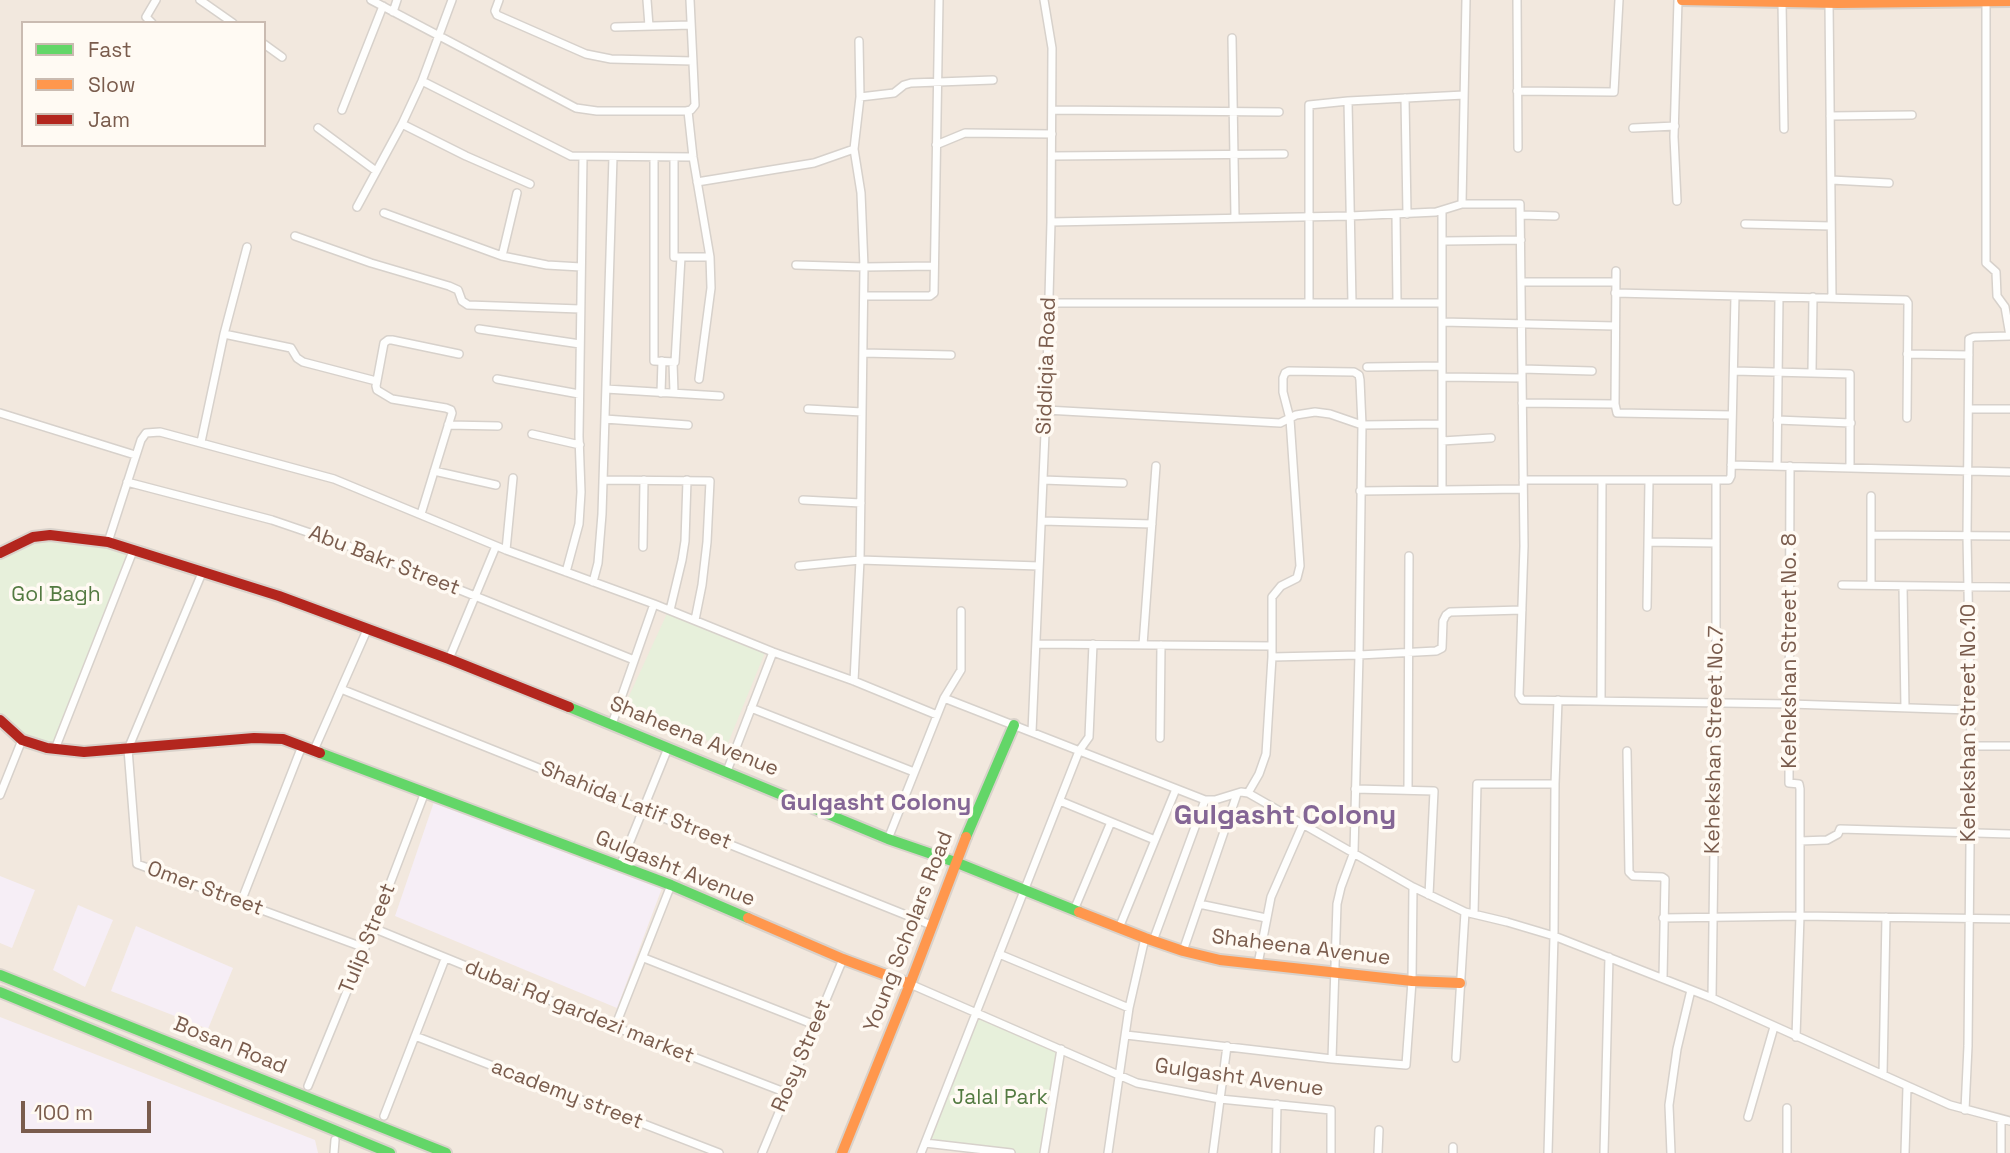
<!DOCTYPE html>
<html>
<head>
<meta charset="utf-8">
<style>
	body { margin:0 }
	#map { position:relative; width:2010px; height:1153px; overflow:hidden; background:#f9f5f0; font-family:"Space Grotesk",sans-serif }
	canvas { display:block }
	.legend { position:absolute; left:21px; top:21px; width:245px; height:126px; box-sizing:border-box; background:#fffaf3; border:2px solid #cabbb1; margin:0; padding:9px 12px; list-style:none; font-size:21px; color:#7a5c4d }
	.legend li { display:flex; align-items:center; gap:14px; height:35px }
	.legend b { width:35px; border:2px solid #cabbb1 }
	.scale { position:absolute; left:21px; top:1101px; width:130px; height:32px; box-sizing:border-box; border:4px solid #7a5c4d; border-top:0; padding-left:9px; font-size:21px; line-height:24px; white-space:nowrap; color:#7a5c4d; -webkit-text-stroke:5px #fffaf3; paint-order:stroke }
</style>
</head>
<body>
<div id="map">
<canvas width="2010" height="1153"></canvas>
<ul class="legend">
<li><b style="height:9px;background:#63d668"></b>Fast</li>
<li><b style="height:9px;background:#ff974d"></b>Slow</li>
<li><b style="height:9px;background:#b3261e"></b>Jam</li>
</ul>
<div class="scale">100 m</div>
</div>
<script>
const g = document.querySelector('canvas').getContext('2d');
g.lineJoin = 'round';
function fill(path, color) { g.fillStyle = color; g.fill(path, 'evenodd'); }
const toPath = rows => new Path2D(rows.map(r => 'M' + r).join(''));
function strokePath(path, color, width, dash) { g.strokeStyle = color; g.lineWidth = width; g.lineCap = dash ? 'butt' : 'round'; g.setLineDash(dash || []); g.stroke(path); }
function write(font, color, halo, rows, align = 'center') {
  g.font = font + ' "Space Grotesk",sans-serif'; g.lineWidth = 7; g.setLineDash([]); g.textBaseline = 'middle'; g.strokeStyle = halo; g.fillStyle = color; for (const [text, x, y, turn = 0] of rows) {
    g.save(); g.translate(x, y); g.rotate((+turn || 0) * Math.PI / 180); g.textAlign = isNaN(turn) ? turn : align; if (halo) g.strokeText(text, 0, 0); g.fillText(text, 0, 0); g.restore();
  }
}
const residential = toPath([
	[0,0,2010,0,2010,1153,0,1153],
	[23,23,264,23,264,145,23,145]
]);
const education = toPath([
	[435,799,662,888,617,1008,395,916],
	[0,876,35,890,12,948,0,943],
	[78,905,113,920,85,987,53,970],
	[136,926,233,968,208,1029,111,991],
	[0,1017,315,1140,318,1153,0,1153]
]);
const green = toPath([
	[50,535,133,551,55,749,22,740,0,721,0,553],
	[670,607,768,645,726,748,624,707],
	[977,1012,1061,1049,1044,1153,1011,1153,925,1143]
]);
const street = toPath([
	[200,0,233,23],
	[371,0,576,108,597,111,686,111,691,110,695,105,690,0],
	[499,0,495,11,497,15,586,54,611,59,693,61],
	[647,0,649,26],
	[1517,0,1518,148],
	[1986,1,1986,263,1996,272,1997,296,2005,307,2010,336],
	[1782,2,1784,129],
	[1829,3,1832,298],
	[393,12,397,0],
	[152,23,146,17,156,0],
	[615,27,691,25],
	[1232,38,1235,217],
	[264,44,282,57],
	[422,81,571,156,693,157],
	[1517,91,1614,92,1619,0],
	[860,97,894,93,904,85,911,83,993,80],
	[1405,98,1407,214],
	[1348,101,1352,303],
	[342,110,383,6],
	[1052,110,1279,112],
	[688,111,693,157,710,257,711,288,699,379],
	[1830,116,1912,115],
	[402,124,466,156,530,184],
	[318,128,376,171],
	[1633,128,1675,126],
	[936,145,965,133,1052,134],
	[1052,156,1284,154],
	[654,157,654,361,675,362,681,257],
	[674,157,674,257,710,257],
	[1831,180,1889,183],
	[697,182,814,163,854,149],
	[1677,201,1674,137,1678,0],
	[1462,204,1466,0],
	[357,207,402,124,422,81,452,0],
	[384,213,502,256,547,265,581,267],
	[1396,214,1397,303],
	[1521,215,1555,216],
	[1051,222,1350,216,1436,212,1462,204,1520,204,1524,546,1519,695,1522,700,1790,704,1970,710],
	[1745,224,1831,226],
	[295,236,371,263,449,286,458,290,462,301,468,305,580,309],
	[1445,241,1521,240],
	[502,256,517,193],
	[796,265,864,267,934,266],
	[1616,271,1615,404,1617,413,1732,415],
	[1521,282,1615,282],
	[1615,293,1906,300,1908,303,1907,418],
	[864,296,930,296,934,293,939,0],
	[1049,303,1442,303],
	[1309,303,1309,105,1348,101,1464,95],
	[1442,322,1615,326],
	[479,329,580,344],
	[224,334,291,348,297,358,303,362,376,381],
	[863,353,951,355],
	[1907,354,1969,355],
	[673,362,674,393],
	[1367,367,1442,366],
	[1522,369,1592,371],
	[1734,371,1850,374,1850,468],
	[1812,372,1813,297],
	[1442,377,1522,378],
	[497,379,579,394],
	[606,389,720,396],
	[661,393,662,361],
	[1522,403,1615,404],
	[808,409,862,412],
	[1969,409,2010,409],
	[1046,410,1280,423,1296,415,1315,412,1330,414,1362,425,1442,424],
	[0,413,135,455],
	[605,419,688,425],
	[1777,420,1851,423],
	[448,425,498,426],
	[532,434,580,445],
	[1442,441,1491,438],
	[201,442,224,334,247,247],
	[1731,465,2010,472],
	[1777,466,1779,297],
	[1790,466,1789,783,1799,784,1800,789,1800,916,1796,1037],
	[434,471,496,485],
	[603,480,710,481,707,542,702,585,695,620],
	[1043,480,1123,483],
	[1523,480,1729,480,1731,476,1735,296],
	[127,482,272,520,363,551,634,660],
	[1442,490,1442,211],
	[1360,491,1523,489],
	[1871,496,1871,585],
	[803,500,861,503],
	[421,514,452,413,451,410,446,408,392,399,377,390,376,386,384,343,388,340,392,340,459,354],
	[1042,521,1152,524],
	[1871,535,2010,536],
	[108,542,141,440,146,433,160,432,334,479,506,550,654,604,773,652,854,681,937,715],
	[1648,542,1716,543],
	[643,547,644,480],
	[506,550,513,478],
	[799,566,860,560,1039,566],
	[566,572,579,524,581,492,579,436,583,157],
	[202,573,128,749,137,864,365,948],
	[593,582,598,563,602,514,613,157],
	[1842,585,2010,587],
	[1903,586,1905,708],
	[1647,607,1649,481],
	[670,610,682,560,685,541,687,480],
	[1036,644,1272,646],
	[1143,645,1156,466],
	[1272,657,1359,655,1436,651,1442,648,1443,621,1446,615,1450,612,1522,610],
	[449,659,496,546],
	[854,681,860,560,864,267,861,193,854,149,860,97,859,41],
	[341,689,931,925],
	[944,698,1205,800,1215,800,1241,792,1248,793,1413,887,1465,912,1507,922,1554,936,1712,998,1950,1105,2010,1121],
	[1601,701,1602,481],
	[751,708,914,772],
	[612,724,654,604],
	[1032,732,1046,410,1051,222,1052,48,1044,0],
	[1160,738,1161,645],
	[1971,746,2010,746],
	[55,749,133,551],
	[314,750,367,630],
	[1627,751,1629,872,1633,876,1662,877,1665,879,1663,978],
	[727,771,773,652],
	[1355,789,1434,791,1429,895],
	[1408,790,1409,556],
	[1248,793,1259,774,1266,754,1272,657,1272,597,1281,586,1297,578,1300,566,1290,419,1283,392,1283,378,1285,373,1289,371,1354,372,1359,375,1360,380,1362,425,1359,655,1354,852,1341,887,1337,904,1332,1059],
	[0,795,22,740],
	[1060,801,1155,840],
	[888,839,944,698,961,670,961,611],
	[1800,841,1827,840,1838,834,1840,829,2010,834],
	[620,866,668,748],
	[241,902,302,746],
	[1199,904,1266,918],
	[1074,910,1111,822],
	[1474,914,1477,784,1555,784],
	[1663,918,1800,916,2010,919],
	[373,928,615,1027,787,1093],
	[1119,928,1176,789],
	[1153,941,1205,800],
	[1183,951,1237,794],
	[999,954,1129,1008],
	[644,958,815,1025],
	[1258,964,1271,897,1303,824],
	[910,984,1137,1083,1220,1099,1331,1110,1331,1153],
	[1712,998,1716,703,1716,481],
	[615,1027,671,885],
	[1126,1035,1332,1059,1406,1065,1412,981,1413,887],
	[415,1036,719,1153],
	[1456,1058,1465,912],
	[1883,1075,1886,917],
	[308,1086,373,928,425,792],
	[1787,1108,1787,1153],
	[1965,1110,1968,1046,1971,746,1967,536,1969,339,1974,337,2010,336],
	[384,1116,445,959],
	[1748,1117,1774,1027],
	[925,1143,1011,1153],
	[334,1153,335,1140],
	[762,1153,843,959],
	[921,1153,1079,751,1089,737,1093,644],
	[1044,1153,1061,1049],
	[1108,1153,1129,1008,1145,938],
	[1213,1153,1227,1046],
	[1276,1153,1277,1104],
	[1378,1153,1379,1130],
	[1453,1153,1453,1147],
	[1548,1153,1554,936,1555,784,1558,700],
	[1604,1153,1609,957],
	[1671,1153,1669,1105,1677,1049,1691,990],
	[1905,1153,1907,1087],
	[2001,1153,2001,1120]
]);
const fast = toPath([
	[569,707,888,839,955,862,1079,912],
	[320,753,671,885,748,918],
	[966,837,1014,725],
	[0,975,446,1153],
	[0,992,390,1153]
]);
const slow = toPath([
	[1682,0,1838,3,2010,1],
	[1079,912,1145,938,1183,951,1220,960,1412,981,1460,983],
	[748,918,843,959,910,984],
	[842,1153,910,984,966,837]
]);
const jam = toPath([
	[0,553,33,537,50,535,108,542,279,596,449,659,569,707],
	[0,720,22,740,47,748,84,752,254,738,283,739,320,753]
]);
const streetNames = [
	["Siddiqia Road",1047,366,-88],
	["Abu Bakr Street",384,561,21],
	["Kehekshan Street No. 8",1790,651,-90],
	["Kehekshan Street No.10",1969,723,-90],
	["Shaheena Avenue",694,737,22],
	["Kehekshan Street No.7",1715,740,-89],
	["Shahida Latif Street",636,806,22],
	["Gulgasht Avenue",675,869,22],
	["Omer Street",205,889,20],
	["Young Scholars Road",909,932,-69],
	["Tulip Street",368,939,-68],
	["Shaheena Avenue",1301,948,7],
	["dubai Rd gardezi market",579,1012,22],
	["Bosan Road",230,1046,22],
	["Rosy Street",802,1056,-67],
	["Gulgasht Avenue",1239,1078,8],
	["academy street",567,1095,21]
];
const parkNames = [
	["Gol Bagh",56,595],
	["Jalal Park",1000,1098]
];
const quarterNames = [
	["Gulgasht Colony",876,803]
];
const districtNames = [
	["Gulgasht Colony",1285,816]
];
fill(residential, '#f2e8de');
fill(education, '#f6eef6');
fill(green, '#e7f0db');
strokePath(street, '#d7d1cb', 10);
strokePath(fast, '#d9d2cb', 14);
strokePath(slow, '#d9d2cb', 14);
strokePath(jam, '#d9d2cb', 14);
strokePath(street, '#fefefd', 7);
strokePath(fast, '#63d668', 10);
strokePath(slow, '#ff974d', 10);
strokePath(jam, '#b3261e', 10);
write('21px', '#7a5c4d', '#fffaf3', streetNames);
write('21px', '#537a41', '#fffaf3', parkNames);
write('bold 24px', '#846695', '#fffaf3', quarterNames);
write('bold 28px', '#846695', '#fffaf3', districtNames);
</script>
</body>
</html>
